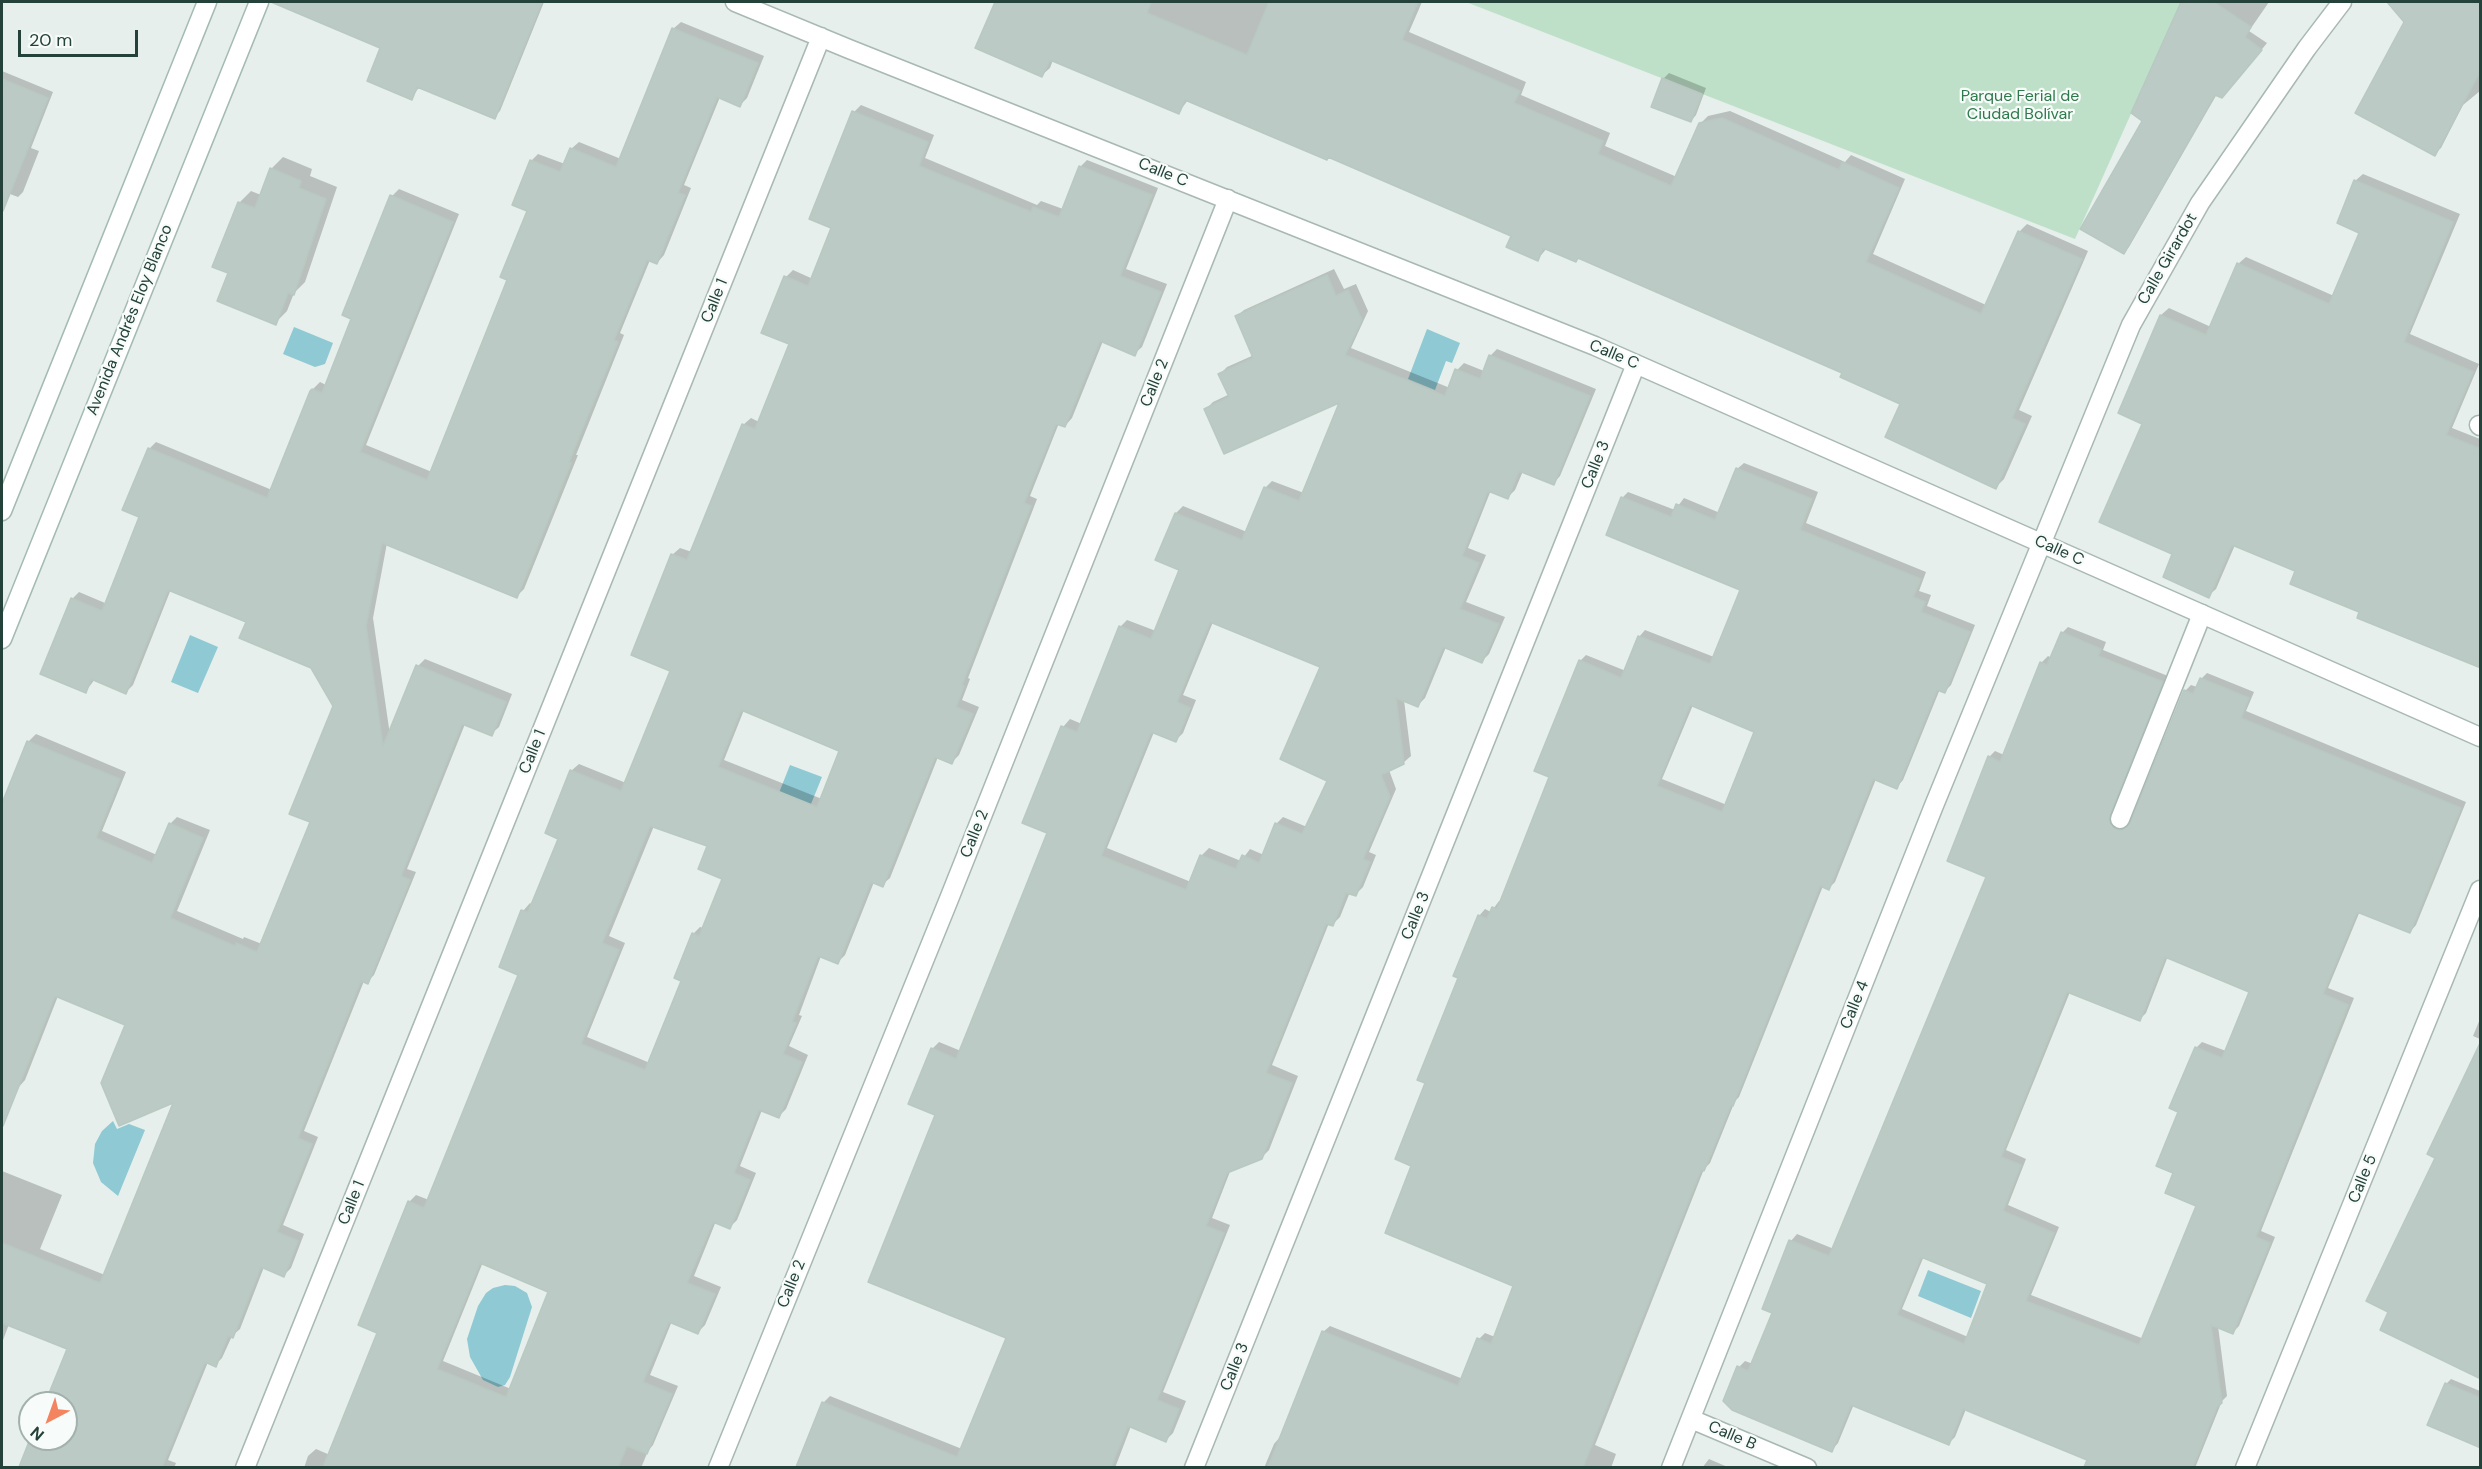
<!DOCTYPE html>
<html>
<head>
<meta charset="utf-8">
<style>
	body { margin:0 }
	#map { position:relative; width:2482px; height:1469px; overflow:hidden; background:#e6efeb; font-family:"DM Sans",sans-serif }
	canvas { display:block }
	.frame { position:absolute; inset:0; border:3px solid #24423a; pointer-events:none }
	.north { position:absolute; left:18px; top:1391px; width:60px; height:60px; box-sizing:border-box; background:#f7fbf9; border:2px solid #a3b1ad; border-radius:50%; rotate:221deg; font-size:16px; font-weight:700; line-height:24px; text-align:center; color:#24423a }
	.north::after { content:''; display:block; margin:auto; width:21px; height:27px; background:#f4845f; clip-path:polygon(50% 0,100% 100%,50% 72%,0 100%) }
	.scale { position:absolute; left:18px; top:30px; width:120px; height:27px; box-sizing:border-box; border:3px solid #24423a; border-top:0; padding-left:8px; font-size:18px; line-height:21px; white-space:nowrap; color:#24423a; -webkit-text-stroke:4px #f7fbf9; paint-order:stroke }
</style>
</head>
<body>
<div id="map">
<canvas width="2482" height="1469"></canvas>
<div class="frame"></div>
<div class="north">N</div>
<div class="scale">20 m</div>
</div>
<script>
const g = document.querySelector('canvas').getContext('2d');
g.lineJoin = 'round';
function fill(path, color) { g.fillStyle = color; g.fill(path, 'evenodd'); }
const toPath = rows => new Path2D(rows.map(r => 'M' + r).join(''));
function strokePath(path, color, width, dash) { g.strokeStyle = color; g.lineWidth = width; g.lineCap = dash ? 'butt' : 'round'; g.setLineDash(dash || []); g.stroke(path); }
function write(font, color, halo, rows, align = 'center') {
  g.font = font + ' "DM Sans",sans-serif'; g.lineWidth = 4.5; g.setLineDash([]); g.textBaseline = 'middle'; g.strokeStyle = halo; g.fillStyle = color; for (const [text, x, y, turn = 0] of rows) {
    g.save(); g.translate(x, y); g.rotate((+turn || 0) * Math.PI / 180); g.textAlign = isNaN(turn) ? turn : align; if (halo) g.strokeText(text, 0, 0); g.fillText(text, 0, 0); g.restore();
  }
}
const green = toPath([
	[1466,2,2181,2,2075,239]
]);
const water = toPath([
	[294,327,333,343,325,364,315,367,283,354],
	[1427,329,1460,343,1452,363,1446,361,1435,390,1408,379],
	[190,635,218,647,198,693,171,682],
	[790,765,822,777,802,826,771,813],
	[113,1121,117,1129,129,1124,145,1130,118,1196,101,1182,93,1163,95,1144,102,1131],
	[1928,1270,1981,1291,1971,1318,1918,1296],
	[505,1285,515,1286,527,1293,532,1307,510,1377,505,1385,498,1387,483,1380,470,1357,467,1339,478,1306,486,1293,493,1288]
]);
const shadow = toPath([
	[284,2,544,2,500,111,494,117,420,86,411,99,382,47,282,6],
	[997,2,1422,2,1409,32,1526,82,1521,95,1610,133,1605,146,1677,177,1700,124,1708,116,1730,111,1845,162,1851,155,1905,179,1873,254,1986,305,2019,232,2027,224,2088,251,2019,410,2032,416,2004,479,1996,487,1902,403,1844,372,1580,257,1576,261,1547,248,1538,259,1513,235,1329,156,1188,100,1179,112,1053,60,1050,68,1042,75,977,47],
	[2183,2,2269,2,2249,31,2267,43,2228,91,2217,94,2129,247,2124,252,2144,120,2133,112],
	[2399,2,2480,2,2480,91,2463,105,2441,148,2434,154,2406,21,2394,7],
	[681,22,764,56,747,98,740,105,720,97,684,185,691,188,664,255,657,263,650,260,620,333,624,335,576,455,578,455,524,589,516,597,387,543,373,618,390,735,418,666,425,659,512,694,499,727,491,734,465,724,407,869,416,872,374,975,367,982,364,981,304,1131,318,1137,283,1225,304,1234,291,1268,284,1275,264,1267,240,1329,232,1336,222,1358,215,1365,208,1362,168,1460,176,1463,174,1468,20,1468,32,1439,66,1439,66,1403,46,1403,69,1348,9,1324,2,1343,2,1171,62,1195,40,1249,105,1275,176,1100,127,1024,58,996,25,1080,18,1088,2,1081,2,807,28,742,36,734,126,772,102,831,157,855,170,824,177,817,210,830,177,911,243,939,244,937,262,944,312,821,335,706,312,667,248,621,171,589,133,685,126,692,95,679,86,691,72,599,79,592,105,603,141,516,149,449,156,442,272,490,313,389,320,382,326,385,353,319,392,196,399,189,459,214,366,445,432,472,509,279,529,210,531,161,538,154,565,164,571,149,579,142,621,159,673,29],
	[2,71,53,92,31,148,39,151,23,192,18,197,2,191],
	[1669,73,1706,88,1696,115,1691,121,1663,79],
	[861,105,934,135,925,158,1037,205,1041,201,1063,209,1080,167,1087,160,1158,188,1126,269,1167,284,1142,347,1134,354,1103,341,1072,418,1065,426,1059,423,1030,496,1037,499,968,678,970,679,962,700,979,707,959,755,952,762,938,757,890,878,882,885,874,882,845,955,838,962,821,956,799,1015,802,1016,789,1046,808,1055,786,1109,779,1116,762,1110,740,1166,756,1173,737,1220,730,1227,716,1221,694,1276,721,1287,705,1325,698,1332,672,1321,650,1375,678,1386,653,1445,648,1451,641,1468,304,1468,308,1456,316,1449,330,1455,379,1332,409,1202,416,1195,429,1200,519,974,523,911,530,903,533,905,560,838,571,771,579,764,626,783,672,670,672,555,680,548,692,552,743,425,751,418,759,422,791,343,786,277,793,270,813,279,833,227,854,112],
	[744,710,840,752,822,799,724,760],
	[654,826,709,845,724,878,704,928,700,927,693,934,683,980,650,1063,587,1037,625,943,609,936],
	[483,1262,550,1291,511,1389,443,1361],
	[283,157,312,169,310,176,337,187,305,282,294,293,287,311,275,323,230,273,239,203,251,191,261,195,271,169],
	[2363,174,2460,214,2410,334,2479,364,2452,428,2480,439,2480,667,2361,611,2297,570,2235,545,2216,589,2208,596,2174,553,2144,423,2119,412,2161,315,2169,308,2211,327,2238,264,2246,257,2334,296,2361,232,2355,181],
	[1334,269,1344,289,1356,284,1368,311,1351,348,1450,388,1457,370,1464,363,1484,371,1490,356,1497,349,1596,389,1560,476,1553,484,1523,471,1515,490,1508,497,1491,490,1468,548,1486,555,1466,602,1505,617,1489,654,1482,661,1446,647,1425,698,1418,705,1404,700,1411,756,1403,763,1389,770,1396,789,1369,852,1376,855,1363,887,1356,894,1350,892,1340,917,1332,925,1329,923,1272,1065,1298,1076,1269,1150,1262,1157,1231,1169,1212,1218,1230,1225,1163,1392,1186,1401,1173,1433,1166,1440,1131,1426,1115,1468,797,1468,823,1403,830,1396,962,1449,1008,1337,937,1114,932,1049,939,1042,961,1051,1048,832,1063,727,1070,719,1082,724,1120,627,1127,620,1156,631,1181,569,1176,513,1183,506,1247,532,1265,488,1272,481,1304,493,1341,400,1206,409,1213,402,1230,394,1220,374,1227,367,1254,355,1236,317,1244,310],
	[1213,622,1322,666,1329,780,1307,827,1283,817,1276,824,1264,855,1250,849,1241,861,1209,848,1202,855,1191,882,1107,848,1154,732,1176,740,1183,733,1196,700,1183,695],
	[1744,463,1818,492,1806,523,1926,572,1919,591,1931,595,1927,606,1975,625,1951,685,1945,691,1940,689,1903,780,1897,787,1876,779,1835,882,1829,888,1823,886,1739,1097,1735,1101,1710,1163,1704,1169,1595,1445,1616,1454,1611,1468,1264,1468,1274,1444,1280,1437,1323,1332,1330,1326,1463,1379,1479,1339,1485,1333,1495,1337,1515,1285,1413,1165,1427,1082,1479,916,1485,909,1491,912,1499,901,1501,902,1551,776,1580,661,1586,655,1626,671,1639,637,1645,630,1714,657,1742,589,1622,498,1628,492,1675,510,1684,498,1720,513,1737,469],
	[1693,705,1756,731,1727,805,1662,779],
	[2068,627,2106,642,2103,650,2168,676,2122,823,2130,824,2185,691,2191,685,2197,687,2201,679,2207,673,2254,692,2246,711,2466,802,2416,925,2410,932,2360,911,2328,988,2354,998,2261,1231,2275,1237,2239,1326,2233,1332,2218,1326,2227,1396,2222,1401,2195,1468,2086,1468,2089,1460,1966,1409,1955,1437,1949,1443,1854,1404,1838,1443,1832,1450,1739,1367,1745,1361,1753,1364,1774,1312,1764,1308,1791,1241,1797,1234,1834,1249,1988,876,1989,757,1995,751,2004,755,2041,663,2048,656,2052,658,2062,633],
	[2168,956,2251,991,2226,1051,2202,1042,2196,1048,2180,1111,2175,1172,2198,1205,2144,1339,2031,1295,2059,1227,2008,1205,2026,1159,2006,1150,2070,992,2139,1020,2146,1013],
	[1924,1256,1989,1284,1968,1337,1902,1309],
	[2480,1019,2480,1039,2473,1036],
	[2451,1379,2480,1391,2480,1446,2446,1384],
	[1709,1459,1730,1468,1702,1468]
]);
const building = toPath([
	[271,2,542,2,495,119,417,87,412,100,367,81,380,48,271,2],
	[995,2,1151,2,1147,13,1247,55,1269,2,1418,2,1402,40,1520,91,1514,103,1603,141,1598,154,1671,186,1699,123,1722,118,1839,170,1842,162,1899,188,1866,262,1981,314,2018,231,2082,259,2012,418,2025,424,1996,489,1885,437,1900,404,1840,377,1842,373,1578,258,1576,262,1543,248,1538,261,1506,247,1511,236,1328,157,1327,160,1185,100,1179,114,1050,60,1042,77,975,48,995,2],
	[2181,2,2214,2,2251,27,2245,37,2262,50,2222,98,2215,95,2124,254,2080,229,2142,121,2131,113,2181,2],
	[2387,2,2481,2,2481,70,2435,156,2355,113,2404,22,2387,2],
	[672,28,758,63,740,107,717,97,678,193,685,195,657,264,647,260,614,340,618,342,569,462,571,463,517,598,382,543,366,626,383,746,416,665,506,702,492,736,462,724,401,876,410,880,368,984,361,981,298,1138,312,1144,277,1232,298,1241,284,1277,261,1267,233,1338,228,1336,216,1367,205,1362,162,1467,19,1467,30,1439,66,1439,66,1403,45,1403,67,1349,2,1323,2,1243,100,1283,173,1103,119,1126,101,1083,125,1025,55,996,3,1126,2,1126,2,803,27,741,120,779,96,838,152,863,169,823,203,838,170,918,235,946,236,943,257,952,310,822,289,814,333,706,311,668,239,638,246,622,168,590,126,694,91,679,86,693,40,674,71,598,102,611,139,517,122,510,148,448,267,498,310,391,312,389,322,393,351,319,342,315,390,195,453,222,360,452,427,480,507,280,500,277,527,211,512,205,530,160,560,172,570,148,616,167,672,28],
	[1662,78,1702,94,1691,122,1651,107,1662,78],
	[2,79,48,98,3,211,2,210,2,79],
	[852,111,928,142,919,166,1031,212,1033,207,1059,217,1079,166,1152,195,1120,276,1161,292,1135,356,1100,341,1065,427,1056,424,1024,503,1031,506,962,685,964,686,956,707,973,714,952,764,935,757,883,887,871,882,838,964,818,956,792,1022,796,1023,783,1054,802,1062,779,1118,759,1110,734,1173,750,1180,730,1229,713,1222,687,1283,715,1294,698,1334,669,1322,643,1382,672,1394,647,1454,627,1446,618,1467,323,1467,377,1333,358,1325,408,1201,424,1208,518,975,499,967,521,910,528,912,558,839,545,833,570,770,621,791,670,671,631,655,671,554,687,560,742,424,755,429,789,344,761,333,784,276,808,286,831,228,809,219,852,111],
	[741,710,839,751,817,807,718,767,741,710],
	[650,826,707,846,698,869,722,879,699,936,692,933,674,978,681,981,645,1070,581,1044,619,950,602,943,650,826],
	[480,1263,548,1292,506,1397,437,1369,480,1263],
	[270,168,301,181,299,188,326,199,294,295,288,293,276,325,217,301,228,273,212,267,238,202,255,208,270,168],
	[2354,180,2453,222,2404,342,2473,372,2446,435,2481,449,2481,668,2357,618,2359,612,2290,584,2295,571,2232,545,2209,598,2163,577,2172,554,2099,522,2142,424,2118,413,2160,315,2206,335,2237,263,2329,304,2359,233,2337,223,2354,180],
	[1327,275,1336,296,1348,290,1362,320,1345,355,1445,396,1455,369,1480,379,1489,355,1590,396,1554,485,1519,471,1508,499,1488,491,1462,556,1479,563,1460,609,1499,624,1482,663,1443,647,1418,707,1396,698,1404,764,1381,775,1390,797,1363,859,1370,862,1356,896,1346,893,1333,926,1326,924,1266,1073,1292,1083,1262,1159,1227,1173,1206,1226,1224,1233,1157,1400,1179,1409,1166,1442,1128,1426,1111,1467,796,1467,822,1402,957,1457,1006,1338,868,1282,935,1115,908,1104,931,1048,956,1059,1023,893,1047,833,1022,823,1061,726,1077,732,1119,626,1151,639,1179,570,1155,560,1175,513,1242,540,1264,487,1299,501,1339,403,1224,454,1204,409,1229,397,1218,374,1253,358,1235,316,1327,275],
	[1210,622,1320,667,1280,759,1327,781,1302,834,1275,823,1259,863,1242,855,1236,869,1200,855,1186,890,1101,856,1151,732,1176,742,1190,708,1177,702,1210,622],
	[1736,468,1812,499,1800,530,1921,579,1913,597,1925,602,1921,612,1970,632,1945,693,1937,690,1897,789,1873,779,1829,890,1820,886,1733,1106,1731,1105,1704,1171,1701,1170,1583,1467,1268,1467,1322,1331,1458,1386,1477,1338,1491,1344,1513,1286,1385,1233,1411,1166,1395,1159,1425,1083,1417,1080,1458,978,1453,976,1478,915,1487,919,1492,907,1497,909,1549,777,1534,771,1579,660,1621,678,1638,636,1710,664,1740,590,1606,535,1621,497,1671,517,1676,504,1715,520,1736,468],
	[1690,705,1754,732,1722,812,1657,786,1690,705],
	[2061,632,2101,649,2098,656,2163,682,2110,815,2109,821,2115,829,2122,830,2130,823,2184,690,2193,694,2200,678,2249,698,2241,718,2461,808,2410,933,2357,912,2323,994,2348,1005,2256,1237,2270,1243,2233,1334,2211,1325,2222,1403,2217,1407,2193,1467,2084,1467,2087,1460,1963,1409,1949,1445,1851,1405,1832,1452,1732,1410,1723,1401,1737,1366,1748,1371,1772,1313,1762,1309,1789,1240,1829,1256,1986,877,1947,861,1988,756,2000,762,2040,662,2047,665,2061,632],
	[2165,957,2249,992,2222,1058,2195,1047,2169,1108,2178,1112,2156,1166,2173,1173,2165,1193,2196,1206,2139,1345,2026,1301,2054,1233,2003,1211,2021,1165,2001,1157,2067,992,2140,1021,2165,957],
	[1921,1257,1987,1284,1964,1344,1897,1315,1921,1257],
	[2481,1041,2481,1379,2380,1330,2388,1312,2366,1301,2435,1158,2427,1154,2481,1041],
	[2445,1383,2481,1398,2481,1448,2427,1425,2445,1383]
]);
const lane = toPath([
	[2120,819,2202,614]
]);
const street = toPath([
	[735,2,849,49,1595,346,2480,737],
	[2479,425,2480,426],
	[1691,1419,1807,1468],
	[245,1468,821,37],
	[718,1468,949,899,1228,199],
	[1194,1468,1636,364],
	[1671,1468,1933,808,2131,325,2200,203,2307,48,2342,2],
	[2245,1468,2480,890]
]);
const secondary = toPath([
	[2,511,207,2],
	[2,639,259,2]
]);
const parkNames = [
	["Parque Ferial de",2020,97],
	["Ciudad Bolívar",2020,115]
];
const streetNames = [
	["Calle C",1163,173,22],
	["Calle Girardot",2168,259,-60],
	["Calle 1",715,301,-68],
	["Avenida Andrés Eloy Blanco",130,320,-68],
	["Calle C",1614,355,23],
	["Calle 2",1155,383,-68],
	["Calle 3",1596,465,-68],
	["Calle C",2059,551,24],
	["Calle 1",533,752,-68],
	["Calle 2",975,834,-68],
	["Calle 3",1416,916,-68],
	["Calle 4",1855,1005,-68],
	["Calle 5",2363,1179,-68],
	["Calle 1",352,1203,-68],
	["Calle 2",792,1284,-68],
	["Calle 3",1235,1367,-68],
	["Calle B",1732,1436,23]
];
fill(green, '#bfe0c8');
fill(water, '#8ec9d4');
fill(shadow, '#0003');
fill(building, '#bbcac4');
strokePath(building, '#b8c9c2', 1.5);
strokePath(lane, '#a8b8b2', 21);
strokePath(street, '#a8b8b2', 21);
strokePath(secondary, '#a4bbb3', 21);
strokePath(lane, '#fff', 18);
strokePath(street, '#fff', 18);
strokePath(secondary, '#fff', 18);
write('16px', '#2d7a4b', '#f7fbf9', parkNames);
write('16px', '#24423a', '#f7fbf9', streetNames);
</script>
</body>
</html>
